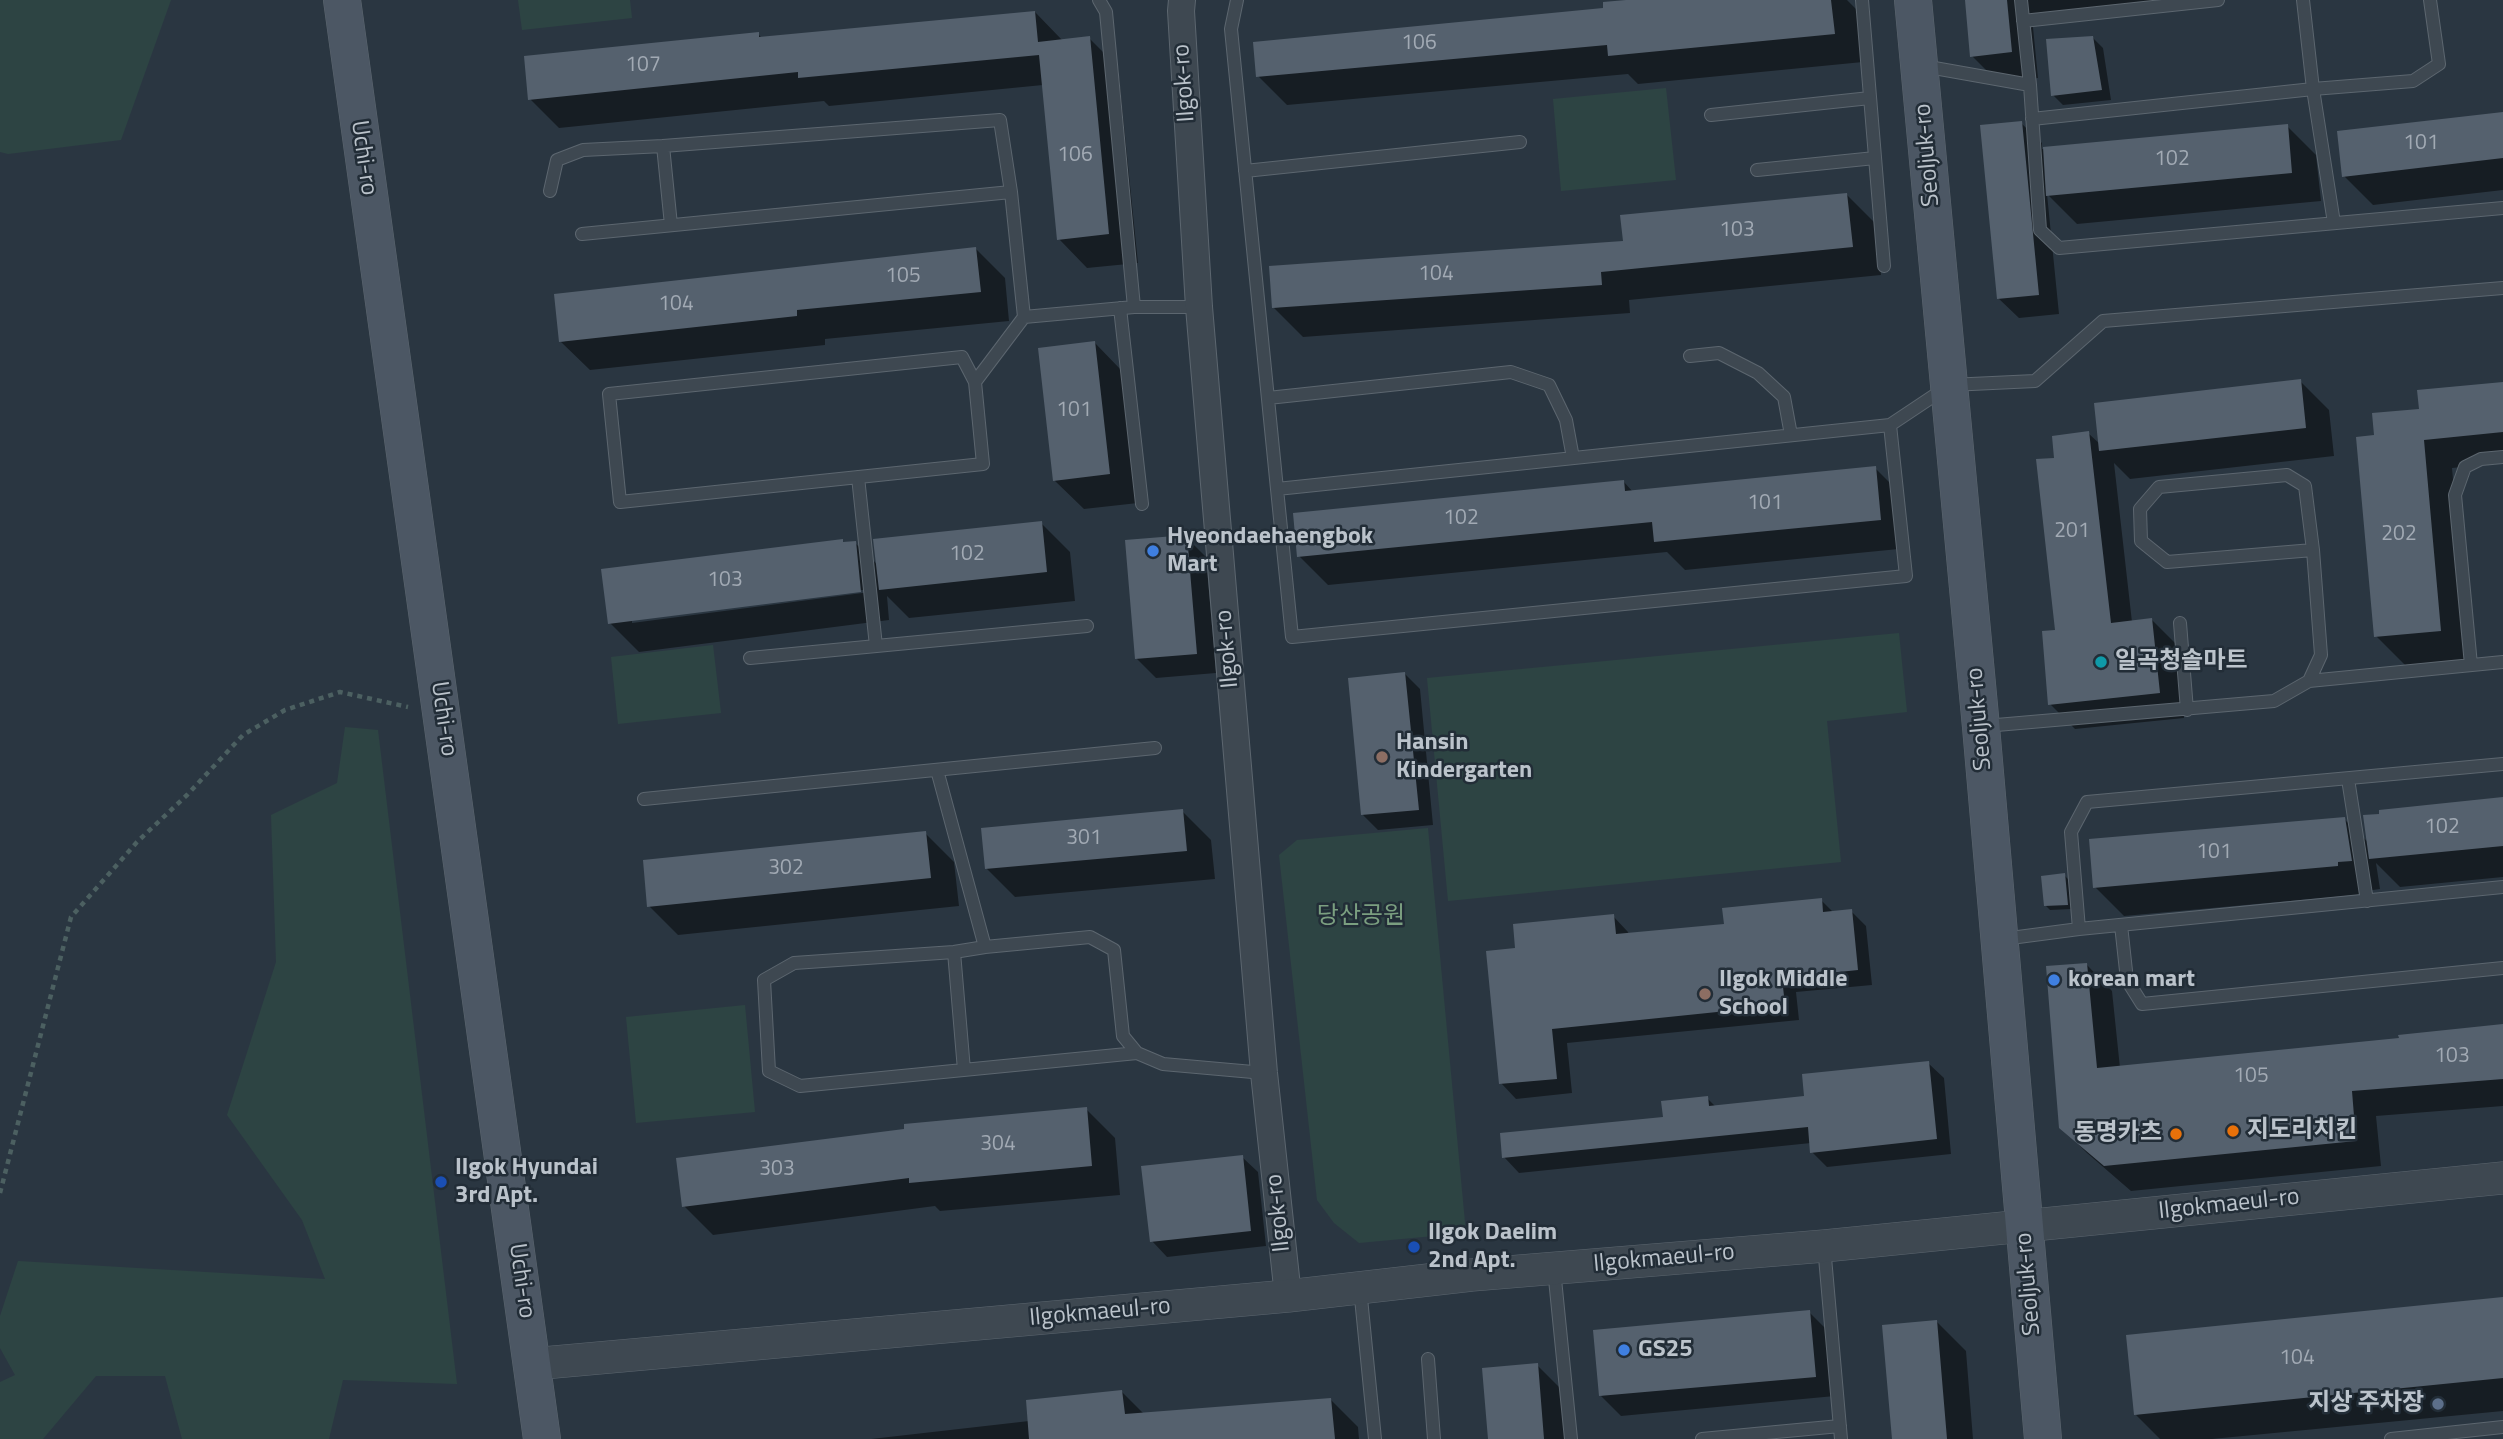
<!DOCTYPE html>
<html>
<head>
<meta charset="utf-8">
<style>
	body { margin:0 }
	canvas { display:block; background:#2a3641 }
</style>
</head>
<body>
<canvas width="2503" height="1439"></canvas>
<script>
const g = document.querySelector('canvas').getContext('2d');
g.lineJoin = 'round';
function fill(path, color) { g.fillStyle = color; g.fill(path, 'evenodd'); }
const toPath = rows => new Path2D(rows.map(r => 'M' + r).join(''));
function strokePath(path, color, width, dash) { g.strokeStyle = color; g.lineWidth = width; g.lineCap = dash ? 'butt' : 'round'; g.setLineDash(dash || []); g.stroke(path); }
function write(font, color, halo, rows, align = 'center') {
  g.font = font + ' "Titillium Web","Noto Sans KR",sans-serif'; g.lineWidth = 5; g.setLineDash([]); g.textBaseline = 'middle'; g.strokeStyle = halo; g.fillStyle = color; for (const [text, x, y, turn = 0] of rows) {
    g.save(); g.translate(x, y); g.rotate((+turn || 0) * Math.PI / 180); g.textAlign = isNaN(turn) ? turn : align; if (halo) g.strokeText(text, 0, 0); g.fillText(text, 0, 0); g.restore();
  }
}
const green = toPath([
	[0,0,171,0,121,140,8,154,0,152],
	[518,0,630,0,632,18,522,30],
	[1666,88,1676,180,1561,191,1553,99],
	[1899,633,1907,712,1827,721,1841,862,1448,901,1427,678],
	[713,645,721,713,618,724,611,657],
	[345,727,378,730,457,1384,343,1380,329,1439,182,1439,165,1376,96,1376,43,1439,0,1439,0,1382,15,1375,0,1348,0,1316,18,1261,325,1279,302,1220,227,1115,276,962,271,815,337,783],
	[1428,828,1466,1233,1359,1243,1334,1223,1317,1200,1279,855,1297,840],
	[745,1005,755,1112,636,1123,626,1017]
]);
const shadow = toPath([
	[1644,0,1847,0,1858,11,1863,62,1638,84,1628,74,1287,105,1258,76,1605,10],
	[1966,0,2211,0,2032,17,2038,78,1998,82,1972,56],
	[1035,12,1063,41,1089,38,1118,67,1138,263,1087,268,1059,239,1043,85,829,106,824,101,559,128,530,99,758,34,763,39],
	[2093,38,2103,48,2111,100,2063,105,2053,95],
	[2503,113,2503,190,2373,205,2344,176],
	[2021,123,2042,143,2042,149,2287,126,2316,155,2321,201,2077,224,2047,194,2059,314,2019,318,1998,298],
	[1847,195,1876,224,1881,275,1629,300,1630,313,1303,337,1274,308,1625,242],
	[976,249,1005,278,1009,321,825,339,825,345,590,370,561,342],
	[1095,343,1123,372,1138,503,1084,509,1055,481],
	[2300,381,2329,410,2334,456,2130,479,2114,463,2132,622,2152,620,2177,645,2184,718,2075,729,2050,704,2057,631,2056,459,2088,433,2101,445],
	[2503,384,2503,463,2452,468,2469,659,2405,665,2376,636,2421,411],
	[1875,468,1904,497,1909,548,1685,570,1667,552,1328,585,1299,556,1624,482,1633,492],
	[1041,523,1070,552,1075,601,909,618,887,596,889,620,639,652,610,623,842,541,846,544,855,543,878,565],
	[870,589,870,592,632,623,632,619],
	[1186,537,1206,557,1216,673,1156,678,1136,658],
	[1404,673,1420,689,1433,825,1378,830,1363,815],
	[2503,799,2503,877,2400,887,2376,863,2380,889,2366,891,2367,894,2124,916,2095,887,2344,819,2369,843],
	[1182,811,1211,840,1215,879,1015,897,986,868],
	[925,833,954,862,959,906,678,935,649,906],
	[2064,875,2069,880,2072,909,2050,910,2046,906],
	[1821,900,1834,913,1851,911,1866,926,1872,985,1796,992,1799,1020,1567,1043,1572,1093,1516,1099,1501,1083,1516,950,1613,916,1628,932,1629,935,1726,925],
	[2087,965,2112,991,2120,1068,2401,1040,2503,1026,2503,1106,2376,1116,2381,1166,2131,1191,2087,1153,2061,1127],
	[1928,1063,1944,1078,1951,1154,1827,1167,1812,1152,1811,1143,1519,1173,1504,1157,1665,1119,1707,1098,1716,1107,1806,1098],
	[1086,1109,1115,1138,1120,1195,940,1211,935,1206,713,1235,684,1206],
	[1242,1157,1258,1172,1266,1246,1167,1257,1152,1241],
	[2503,1298,2503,1411,2212,1439,2160,1439,2136,1415],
	[1809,1312,1829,1332,1835,1396,1621,1416,1601,1396],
	[1937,1322,1966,1351,1973,1439,1893,1439],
	[1537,1365,1566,1394,1570,1439,1490,1439],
	[1122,1392,1144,1414,1331,1400,1358,1427,1359,1439,871,1439,1029,1421]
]);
const building = toPath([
	[1626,0,1831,0,1835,34,1608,56,1607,45,1256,77,1253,42,1603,8,1603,2],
	[1965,0,2007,0,2012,52,1970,57],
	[1035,11,1038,42,1090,36,1109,234,1057,240,1039,55,798,78,798,72,528,100,524,56,759,32,759,37],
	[2093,36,2102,90,2051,96,2046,39],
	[2503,112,2503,158,2342,177,2337,131],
	[2022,121,2039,295,1997,299,1980,125],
	[2288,124,2292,173,2046,196,2043,147],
	[1847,193,1853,247,1601,272,1602,285,1272,308,1269,266,1623,241,1620,215],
	[976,247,981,292,797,310,797,316,559,342,554,294],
	[1095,341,1110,474,1053,481,1038,348],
	[2301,379,2306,428,2099,451,2094,403],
	[2503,382,2503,432,2424,440,2441,631,2374,637,2356,437,2374,435,2372,413,2419,409,2417,390],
	[2089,431,2111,623,2152,618,2160,693,2048,705,2042,631,2055,630,2036,459,2054,458,2052,436],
	[1876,466,1881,520,1654,542,1652,522,1297,557,1293,513,1624,480,1625,491],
	[1042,521,1047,572,879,590,873,539],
	[1187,535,1197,654,1135,659,1125,540],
	[843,539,843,542,856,541,861,592,608,624,601,569],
	[1405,672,1419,810,1361,815,1348,678],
	[2503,797,2503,846,2369,859,2363,815,2379,814,2379,810],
	[1183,809,1187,851,985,869,981,828],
	[2345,817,2352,861,2338,862,2338,866,2093,888,2089,839],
	[926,831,931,878,647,907,643,860],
	[2065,873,2068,905,2044,906,2041,876],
	[1822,898,1823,912,1852,909,1858,970,1782,978,1785,1005,1552,1029,1557,1079,1499,1084,1486,951,1515,948,1513,924,1614,914,1616,934,1724,924,1722,908],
	[2087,963,2097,1068,2399,1038,2398,1035,2503,1024,2503,1079,2352,1091,2356,1141,2104,1166,2059,1128,2046,966],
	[1929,1061,1937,1139,1810,1153,1808,1127,1502,1158,1500,1133,1663,1117,1661,1101,1708,1096,1709,1106,1804,1096,1802,1074],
	[1087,1107,1092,1166,909,1183,909,1178,682,1207,676,1158,904,1129,904,1124],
	[1243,1155,1251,1231,1150,1242,1141,1166],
	[2503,1297,2503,1378,2134,1415,2126,1335],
	[1810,1310,1816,1377,1599,1396,1593,1330],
	[1937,1320,1947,1439,1892,1439,1882,1325],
	[1538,1363,1544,1439,1488,1439,1482,1368],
	[1122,1390,1125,1414,1331,1398,1335,1439,1029,1439,1026,1400]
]);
const path = toPath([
	[0,1193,71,917,137,842,187,795,243,735,285,710,340,692,408,707]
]);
const service = toPath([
	[1099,0,1106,12,1134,307],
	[1237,0,1231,29,1277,489],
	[1862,0,1884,266],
	[2303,0,2313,89,2334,223],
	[2023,21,2218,0],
	[1923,66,2030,85,2021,0],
	[2030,85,2040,230,2059,248,2503,208],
	[1711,115,1870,98],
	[2032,119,2313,89,2413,81,2439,64,2430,0],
	[663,146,1000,120,1011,192],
	[1757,170,1875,158],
	[1245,171,1520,142],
	[550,191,557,160,583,150,663,146,671,225],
	[582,234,1011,192,1024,317,1134,307,1199,307],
	[1120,308,1142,504],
	[1690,356,1719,353,1758,373,1784,397,1791,435],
	[975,382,962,357,609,394,620,502,983,464,975,382,1024,317],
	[1268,398,1511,372,1549,385,1566,420,1573,458],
	[1890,425,1906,576,1292,637,1277,489,1890,425,1950,385,2035,381,2103,321,2503,288],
	[858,477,876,646],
	[2180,623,2187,710],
	[750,658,1087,626],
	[2471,665,2455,495,2465,467,2481,459,2503,457],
	[2309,681,2503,662],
	[1985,726,2274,701,2309,681,2321,655,2313,550,2305,486,2287,475,2159,487,2140,509,2141,541,2167,562,2313,550],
	[937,770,985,947],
	[2348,779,2367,901],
	[644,799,1155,748],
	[2121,925,2127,980,2142,1004,2503,968],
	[2079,929,2071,832,2087,802,2503,764],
	[2003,939,2079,929,2503,887],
	[954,952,964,1070],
	[1137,1053,800,1086,769,1071,764,980,794,963,954,952,985,947,1090,937,1114,950,1123,1036,1137,1053,1163,1064,1264,1073],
	[1824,1246,1841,1439],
	[1554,1269,1571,1439],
	[1360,1288,1375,1439],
	[1428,1359,1434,1439],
	[1702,1439,1840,1426],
	[2391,1439,2503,1427]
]);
const minor = toPath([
	[1182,0,1181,11,1199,307,1264,1073,1288,1296]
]);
const tertiary = toPath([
	[532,1364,1288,1296,1472,1275,1824,1246,2503,1178]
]);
const secondary = toPath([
	[342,0,542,1439],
	[1913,0,1981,727,2043,1439]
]);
const markers = [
	[1153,551,7,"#3f7fe0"],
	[2101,662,7,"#0f9aa8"],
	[1382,757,7,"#8d6e63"],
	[2054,980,7,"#3f7fe0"],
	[1705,994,7,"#8d6e63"],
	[2233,1131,7,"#e8710a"],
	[2176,1134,7,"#e8710a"],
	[441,1182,7,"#1a4fb4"],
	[1414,1247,7,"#1a4fb4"],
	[1624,1350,7,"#3f7fe0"],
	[2438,1404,7,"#5c6f8a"]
];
const numberNames = [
	["106",1419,44],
	["107",643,66],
	["101",2421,144],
	["106",1075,156],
	["102",2172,160],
	["103",1737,231],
	["104",1436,275],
	["105",903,277],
	["104",676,305],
	["101",1074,411],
	["101",1765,504],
	["102",1461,519],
	["201",2072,532],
	["202",2399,535],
	["102",967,555],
	["103",725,581],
	["102",2442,828],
	["301",1084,839],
	["101",2214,853],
	["302",786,869],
	["103",2452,1057],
	["105",2251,1077],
	["304",998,1145],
	["303",777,1170],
	["104",2297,1359]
];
const streetNames = [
	["Ilgok-ro",1185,83,-94],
	["Seoljuk-ro",1928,155,-95],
	["Uchi-ro",363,158,82],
	["Ilgok-ro",1228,649,-95],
	["Uchi-ro",443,719,82],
	["Seoljuk-ro",1980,719,-95],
	["Ilgokmaeul-ro",2229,1205,-6],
	["Ilgok-ro",1279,1213,-96],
	["Ilgokmaeul-ro",1664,1259,-5],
	["Uchi-ro",521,1281,82],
	["Seoljuk-ro",2029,1284,-95],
	["Ilgokmaeul-ro",1100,1313,-5]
];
const poiNames = [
	["Hyeondaehaengbok",1167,537],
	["Mart",1167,565],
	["일곡청솔마트",2115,662],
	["Hansin",1396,743],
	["Kindergarten",1396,771],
	["Ilgok Middle",1719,980],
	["School",1719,1008],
	["korean mart",2068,980],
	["지도리치킨",2247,1131],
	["동명카츠",2162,1134,"right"],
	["Ilgok Hyundai",455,1168],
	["3rd Apt.",455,1196],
	["Ilgok Daelim",1428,1233],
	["2nd Apt.",1428,1261],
	["GS25",1638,1350],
	["지상 주차장",2424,1404,"right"]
];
const parkNames = [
	["당산공원",1361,917]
];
fill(green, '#2d4443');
fill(shadow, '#0007');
fill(building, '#55616e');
strokePath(service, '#5c666f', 14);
strokePath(minor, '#5c666f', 28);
strokePath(tertiary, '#5c666f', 33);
strokePath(secondary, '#5c666f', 38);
strokePath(path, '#4c6061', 4.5, [5, 5]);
strokePath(service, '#3e4851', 12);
strokePath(minor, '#3e4851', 26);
strokePath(tertiary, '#3e4851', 32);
strokePath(secondary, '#4c5764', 37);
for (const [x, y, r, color] of markers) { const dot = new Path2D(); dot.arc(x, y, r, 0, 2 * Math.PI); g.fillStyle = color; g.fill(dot); strokePath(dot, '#222d37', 2.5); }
write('21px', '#a2aab4', null, numberNames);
write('24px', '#bbc3cb', '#222d37', streetNames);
write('bold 24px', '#bbc3cb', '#222d37', poiNames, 'left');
write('24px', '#7b9f80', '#222d37', parkNames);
</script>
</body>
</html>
